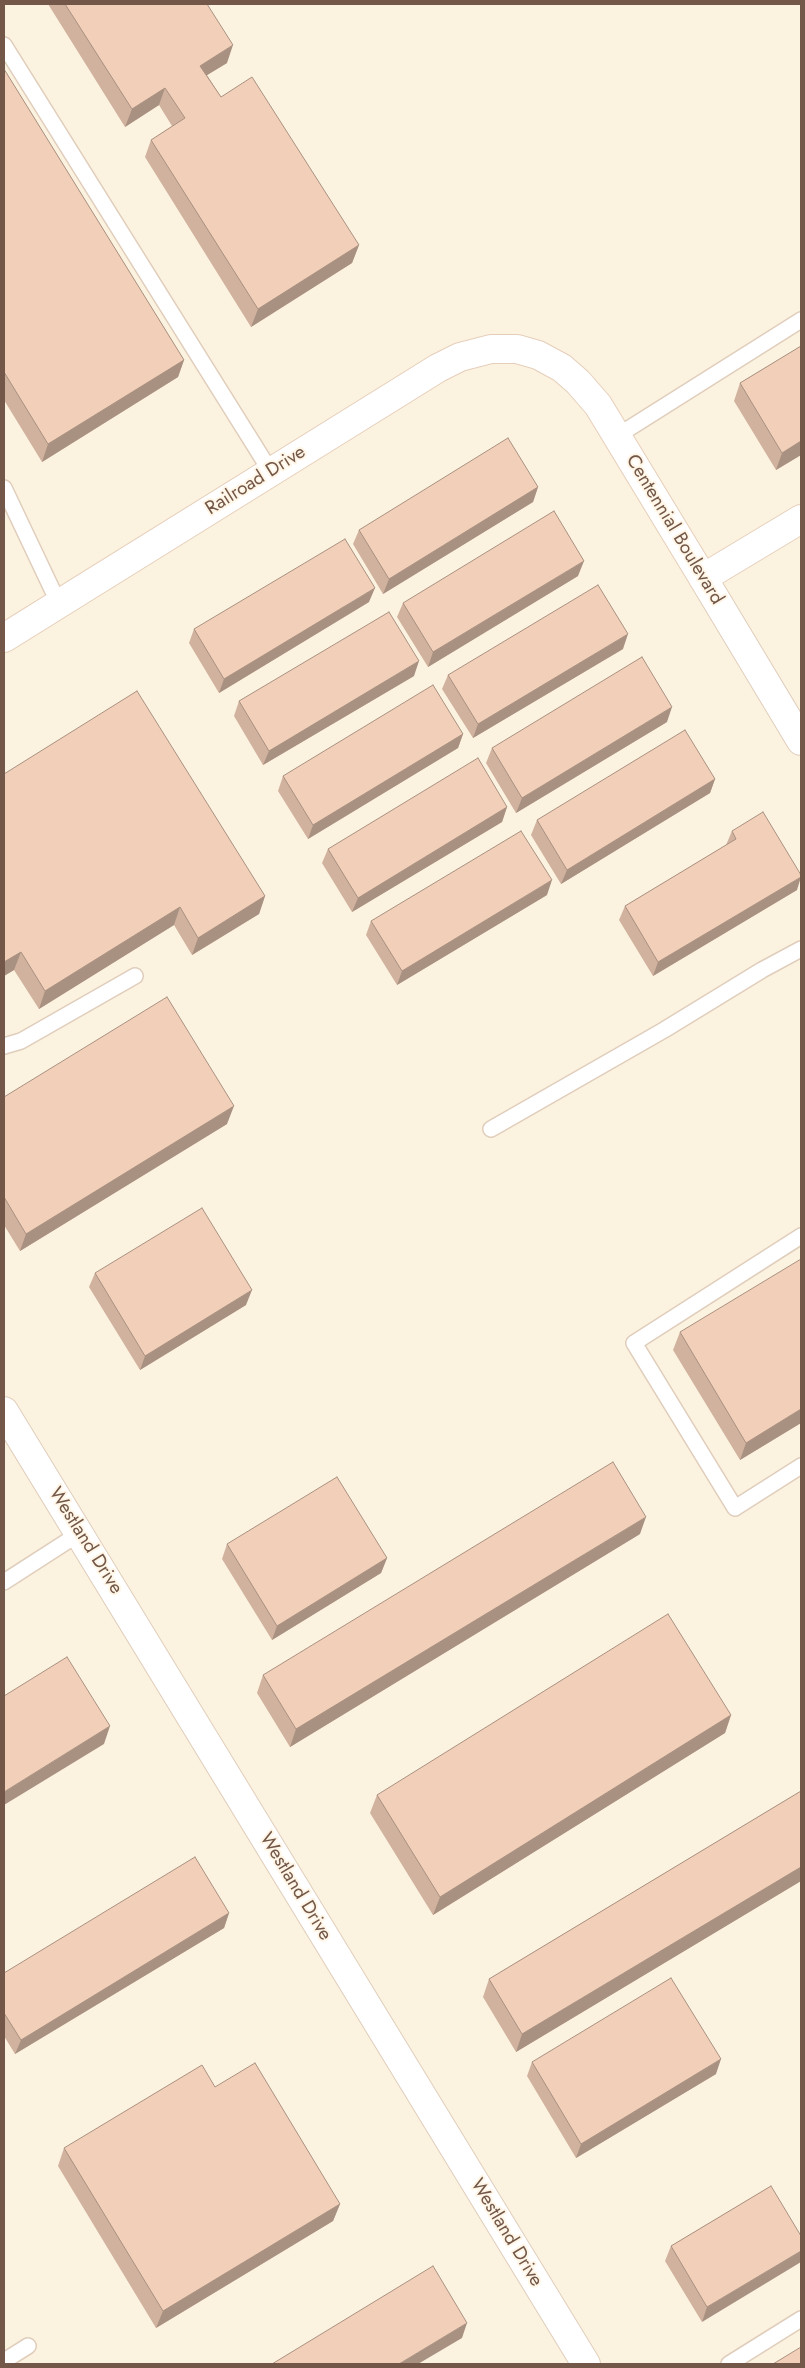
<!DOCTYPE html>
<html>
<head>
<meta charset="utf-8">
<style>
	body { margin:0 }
	#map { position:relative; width:805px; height:2368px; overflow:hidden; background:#fcf2e0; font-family:Jost,sans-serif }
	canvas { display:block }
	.frame { position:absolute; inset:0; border:5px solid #735748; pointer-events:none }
</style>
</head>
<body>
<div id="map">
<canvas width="805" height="2368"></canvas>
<div class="frame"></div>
</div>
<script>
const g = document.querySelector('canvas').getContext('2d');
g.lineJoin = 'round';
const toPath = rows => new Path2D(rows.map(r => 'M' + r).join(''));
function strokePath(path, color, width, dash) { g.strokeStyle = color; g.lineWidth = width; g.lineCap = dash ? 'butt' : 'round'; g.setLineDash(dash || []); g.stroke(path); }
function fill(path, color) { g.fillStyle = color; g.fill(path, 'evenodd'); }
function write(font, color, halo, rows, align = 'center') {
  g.font = font + ' Jost,sans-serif'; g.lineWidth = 4; g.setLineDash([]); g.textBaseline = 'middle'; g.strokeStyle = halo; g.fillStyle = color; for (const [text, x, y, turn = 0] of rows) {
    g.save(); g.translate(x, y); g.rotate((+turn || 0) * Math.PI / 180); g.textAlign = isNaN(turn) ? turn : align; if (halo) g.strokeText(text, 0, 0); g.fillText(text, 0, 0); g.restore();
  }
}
const lane = toPath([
	[4,45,271,472],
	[617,436,801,320],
	[4,488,59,604],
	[4,1046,21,1041,135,976],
	[491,1129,664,1030,762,970,801,949],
	[801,1236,634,1343,735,1508,801,1466],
	[4,1582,80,1533],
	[4,2361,28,2346],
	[729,2364,801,2319]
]);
const street = toPath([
	[703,578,801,741],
	[4,1411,586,2364]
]);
const secondary = toPath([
	[4,638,438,368,460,357,491,349,517,349,538,355,562,368,578,382,598,405,703,578,801,519]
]);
const wall = toPath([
	[48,4,207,4,227,63,207,75,221,97,359,245,352,263,251,327,145,157,151,140,172,126,159,105,125,127],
	[4,69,184,360,178,377,42,462,4,400],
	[801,346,801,455,776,470,734,401,740,383],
	[538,487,533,502,383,594,353,544,359,530],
	[578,576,428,667,397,617,403,603],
	[369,602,219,693,189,643,194,629],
	[623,649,473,738,442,689,448,675],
	[414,676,263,765,234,716,239,701],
	[667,722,516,813,486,763,492,748],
	[463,734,458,748,308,839,278,791,283,776],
	[4,774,265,896,259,914,192,955,174,925,39,1009,14,970,4,976],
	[715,779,710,793,561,884,531,835,537,820],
	[507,807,502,822,352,912,322,863,328,849],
	[732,831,797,890,653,976,619,920,625,906,726,845],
	[547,895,397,985,366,935,371,921],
	[4,1097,227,1124,20,1251,4,1225],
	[95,1273,246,1305,140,1370,89,1287],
	[680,1332,801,1423,740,1460,673,1350],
	[640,1534,290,1747,257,1693,263,1675],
	[227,1544,387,1558,381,1573,272,1640,222,1559],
	[731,1715,725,1733,433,1915,370,1813,377,1795],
	[801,1791,801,1881,516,2052,483,1997,489,1979],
	[229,1913,224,1928,15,2054,4,2036,4,1973],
	[532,2062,716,2074,576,2158,527,2076],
	[215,2087,340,2204,333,2221,156,2328,58,2166,64,2148],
	[771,2186,702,2322,665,2261,671,2246]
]);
const shadedWall = toPath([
	[233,45,227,63,194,83,200,66],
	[165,88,159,105,125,127,132,109],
	[359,245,352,263,251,327,258,309],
	[184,360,178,377,42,462,48,444],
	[801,441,801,455,776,470,782,453],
	[538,487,533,502,383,594,389,579],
	[584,561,578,576,428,667,433,652],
	[375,588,369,602,219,693,224,679],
	[628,634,623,649,473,738,478,724],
	[419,661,414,676,263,765,269,751],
	[672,707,667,722,516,813,522,798],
	[463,734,458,748,308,839,313,825],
	[715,779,710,793,561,884,567,870],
	[507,807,502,822,352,912,358,898],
	[801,877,797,890,653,976,658,962],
	[552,880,547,895,397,985,402,971],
	[265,896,259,914,192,955,198,938],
	[180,907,174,925,39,1009,45,991],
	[21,952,14,970,4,976,4,962],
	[234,1106,227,1124,20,1251,26,1234],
	[252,1290,246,1305,140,1370,145,1356],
	[801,1409,801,1423,740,1460,746,1443],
	[646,1517,640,1534,290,1747,296,1729],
	[387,1558,381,1573,272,1640,277,1626],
	[731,1715,725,1733,433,1915,440,1897],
	[110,1726,104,1744,4,1805,4,1792],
	[801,1867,801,1881,516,2052,522,2034],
	[229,1913,224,1928,15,2054,21,2040],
	[721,2059,716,2074,576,2158,581,2144],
	[340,2204,333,2221,156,2328,163,2311],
	[801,2251,801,2262,702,2322,707,2307],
	[467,2323,462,2338,418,2364,399,2364]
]);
const building = toPath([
	[65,4,207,4,233,45,200,66,221,97,252,77,359,245,258,309,151,140,185,118,165,88,132,109,65,4],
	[4,69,184,360,48,444,4,372,4,69],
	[801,346,801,441,782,453,740,383,801,346],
	[508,438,538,487,389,579,359,530,508,438],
	[554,511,584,561,433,652,403,603,554,511],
	[345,539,375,588,224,679,194,629,345,539],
	[598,585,628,634,478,724,448,675,598,585],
	[389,612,419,661,269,751,239,701,389,612],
	[642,657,672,707,522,798,492,748,642,657],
	[433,685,463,734,313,825,283,776,433,685],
	[137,691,265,896,198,938,180,907,45,991,21,952,4,962,4,774,137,691],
	[685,730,715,779,567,870,537,820,685,730],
	[478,758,507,807,358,898,328,849,478,758],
	[763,812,801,875,801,877,658,962,625,906,736,839,732,831,763,812],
	[521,831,552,880,402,971,371,921,521,831],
	[167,997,234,1106,26,1234,4,1197,4,1097,167,997],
	[202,1208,252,1290,145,1356,95,1273,202,1208],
	[801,1259,801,1409,746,1443,680,1332,801,1259],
	[613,1462,646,1517,296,1729,263,1675,613,1462],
	[337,1477,387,1558,277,1626,227,1544,337,1477],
	[668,1614,731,1715,440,1897,377,1795,668,1614],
	[67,1657,110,1726,4,1792,4,1696,67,1657],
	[801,1791,801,1867,522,2034,489,1979,801,1791],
	[195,1857,229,1913,21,2040,4,2013,4,1973,195,1857],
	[671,1978,721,2059,581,2144,532,2062,671,1978],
	[255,2063,340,2204,163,2311,64,2148,202,2065,215,2087,255,2063],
	[771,2186,801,2236,801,2251,707,2307,671,2246,771,2186],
	[433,2266,467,2323,399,2364,272,2364,433,2266],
	[801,2347,801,2364,773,2364,801,2347]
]);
const streetNames = [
	["Railroad Drive",256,481,-32],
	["Centennial Boulevard",674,530,59],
	["Westland Drive",85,1541,58],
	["Westland Drive",295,1887,59],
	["Westland Drive",506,2233,59]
];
strokePath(lane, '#e0cebc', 18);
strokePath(street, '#e0cebc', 30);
strokePath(secondary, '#e5cfba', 30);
strokePath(lane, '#fff', 15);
strokePath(street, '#fff', 28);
strokePath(secondary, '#fff', 28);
fill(wall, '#d0b29e');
fill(shadedWall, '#a99181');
fill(building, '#f2cfb8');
strokePath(building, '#a99181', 1);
write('19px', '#735748', '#fff6e7', streetNames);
</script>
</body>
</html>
